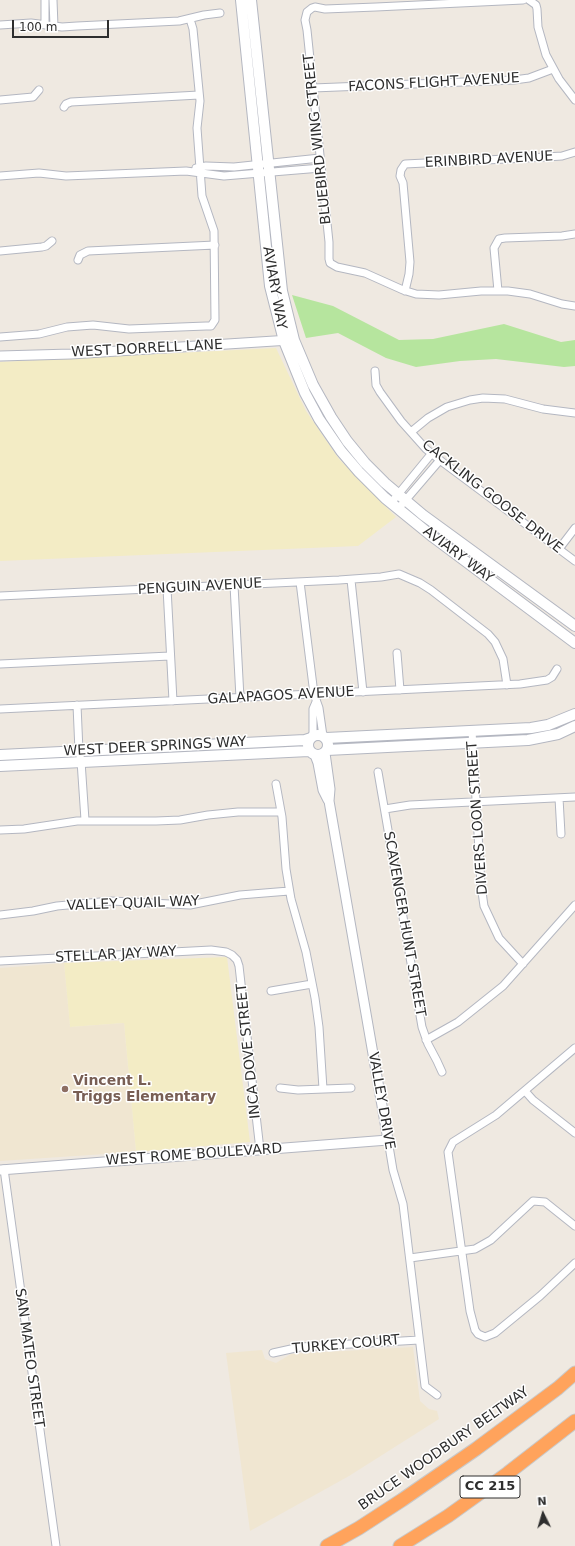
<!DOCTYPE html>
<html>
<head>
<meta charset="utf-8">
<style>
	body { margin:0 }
	#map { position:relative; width:575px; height:1546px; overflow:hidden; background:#efe9e1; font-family:"DejaVu Sans",sans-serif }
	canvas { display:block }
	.north { position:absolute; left:523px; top:1494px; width:40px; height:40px; -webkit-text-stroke:3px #fff; paint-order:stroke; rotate:355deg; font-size:11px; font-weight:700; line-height:16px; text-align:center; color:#2e2e2e }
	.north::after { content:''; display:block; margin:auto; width:14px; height:18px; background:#2e2e2e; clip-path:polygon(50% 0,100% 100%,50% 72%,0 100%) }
	.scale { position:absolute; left:12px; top:20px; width:97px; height:18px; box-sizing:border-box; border:2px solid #2e2e2e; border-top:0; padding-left:5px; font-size:12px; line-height:14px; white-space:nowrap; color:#2e2e2e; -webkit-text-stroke:3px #fff; paint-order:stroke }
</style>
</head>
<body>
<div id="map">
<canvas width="575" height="1546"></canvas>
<div class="north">N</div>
<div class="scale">100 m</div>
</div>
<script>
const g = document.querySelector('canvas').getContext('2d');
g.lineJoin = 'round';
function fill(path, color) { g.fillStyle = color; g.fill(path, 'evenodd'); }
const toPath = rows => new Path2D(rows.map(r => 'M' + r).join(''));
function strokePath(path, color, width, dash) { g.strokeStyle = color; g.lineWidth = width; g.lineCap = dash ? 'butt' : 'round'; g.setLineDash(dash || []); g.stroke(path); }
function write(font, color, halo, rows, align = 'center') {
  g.font = font + ' "DejaVu Sans",sans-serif'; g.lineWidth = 3; g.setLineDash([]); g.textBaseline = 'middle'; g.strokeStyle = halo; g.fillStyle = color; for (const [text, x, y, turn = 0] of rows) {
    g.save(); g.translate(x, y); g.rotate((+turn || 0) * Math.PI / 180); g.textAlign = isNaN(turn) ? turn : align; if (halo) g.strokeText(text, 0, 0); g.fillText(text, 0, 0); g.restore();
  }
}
const education = toPath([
	[64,963,70,1027,124,1023,136,1152,0,1161,0,968],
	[413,1347,420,1401,429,1409,437,1411,439,1419,349,1476,250,1531,226,1353,262,1350,265,1359,276,1363,291,1354]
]);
const green = toPath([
	[292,295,333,306,399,340,433,339,504,324,561,342,575,340,575,366,564,367,496,359,460,361,416,367,386,358,338,333,306,338]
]);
const sand = toPath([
	[276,348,306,411,339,459,396,517,358,546,0,561,0,362],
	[227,957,250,1142,136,1152,124,1023,70,1027,64,963]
]);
const minor = toPath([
	[53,0,54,26],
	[523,0,376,7,325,9,315,7,312,8,307,12,305,20,307,30,329,242,329,259,330,263,337,267,365,273,403,290,416,294,439,295,481,291,508,291,530,294,562,304,575,306],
	[529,0,536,5,537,9,538,27,546,55,559,79,575,100],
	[0,25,31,23,62,27,77,26,179,21,204,15,220,13],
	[45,25,45,0],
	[313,88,514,80,529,78,553,69],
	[0,100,33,97,39,90],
	[64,107,66,104,71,102,199,95],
	[196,168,206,166,234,167,320,158],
	[0,176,39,173,66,176,186,171,224,176,321,168],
	[0,251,42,247,46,246,52,241],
	[78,260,80,255,88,251,215,245],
	[405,291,409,274,410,262,403,183,400,176,401,170,405,164,546,157,562,156,575,152],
	[498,291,494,248,499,239,505,238,562,236,575,234],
	[0,337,39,334,67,327,93,325,129,329,206,326,211,326,215,320,214,231,202,196,197,128,200,101,193,29,190,19],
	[375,371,376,385,380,392,401,421,426,449,445,464,575,561],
	[411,432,428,418,447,407,470,400,483,398,505,399,543,409,575,413],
	[391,503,432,453],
	[398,509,440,460],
	[559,549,575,528],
	[351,580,363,692],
	[300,582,314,694,319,708,323,736],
	[234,585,240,698],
	[167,588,173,701],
	[0,596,339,580,381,577,399,574,420,583,431,590,488,634,495,642,503,659,507,685],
	[397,653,400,690],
	[0,664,170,656],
	[77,705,79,751,81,761,85,820],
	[0,709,520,684,547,680,552,677,557,669],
	[472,731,481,885,484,906,499,938,523,964],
	[313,736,313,709,316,702],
	[378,772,422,1027,428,1044,437,1061,442,1072],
	[276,784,282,817,286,869,291,899,306,952,315,998,319,1027,323,1089],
	[559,798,561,834],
	[385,809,410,805,575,797],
	[0,830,24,829,77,821,156,821,180,820,208,815,238,812,281,812],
	[0,915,33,911,57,906,111,901,190,905,240,895,289,891],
	[0,961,211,950,226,952,232,955,237,960,239,966,260,1150],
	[271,991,312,984],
	[426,1040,458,1022,503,986,575,905],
	[575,1048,496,1115,453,1142,448,1152,470,1311,475,1330,478,1334,485,1337,495,1333,540,1296,575,1263],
	[280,1088,298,1090,351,1088],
	[525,1091,533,1100,575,1133],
	[388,1140,393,1170,403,1204,425,1386,437,1395],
	[4,1169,56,1546],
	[410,1258,475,1249,491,1240,533,1201,545,1202,575,1226],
	[273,1353,300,1347,419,1340]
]);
const tertiary = toPath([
	[0,356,71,354,290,340],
	[315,755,318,763,323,790,328,800],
	[0,1170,388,1140,329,801,330,789,325,753]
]);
const secondary = toPath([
	[241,0,270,286,284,341,305,393,319,419,341,451,359,472,385,498,433,537,575,643],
	[251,0,282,291,294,340,313,385,331,417,347,441,365,463,385,483,423,515,575,626],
	'308 745a10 10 0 1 1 20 0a10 10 0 1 1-20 0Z',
	[326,738,531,728,548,725,575,714],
	[327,750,528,740,558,734,575,726],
	[0,755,305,740,311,738],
	[0,766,309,751]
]);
const motorway = toPath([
	[327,1546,359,1528,402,1500,476,1449,558,1388,575,1373],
	[400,1546,448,1516,508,1473,575,1421]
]);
const markers = [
	[65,1089,4,"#8d6e63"]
];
const shields = [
	[490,1487,60]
];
const shieldNames = [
	["CC 215",490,1487]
];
const streetNames = [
	["FACONS FLIGHT AVENUE",434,83,-3],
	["BLUEBIRD WING STREET",318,139,-96],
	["ERINBIRD AVENUE",489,160,-3],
	["AVIARY WAY",274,288,80],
	["WEST DORRELL LANE",147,349,-3],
	["CACKLING GOOSE DRIVE",492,497,38],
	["AVIARY WAY",458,555,37],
	["PENGUIN AVENUE",200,587,-3],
	["GALAPAGOS AVENUE",281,696,-3],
	["WEST DEER SPRINGS WAY",155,747,-3],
	["DIVERS LOON STREET",478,818,-94],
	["VALLEY QUAIL WAY",133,904,-2],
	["SCAVENGER HUNT STREET",404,924,80],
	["STELLAR JAY WAY",116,955,-3],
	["INCA DOVE STREET",249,1051,-96],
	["VALLEY DRIVE",381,1101,80],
	["WEST ROME BOULEVARD",194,1155,-4],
	["TURKEY COURT",346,1345,-5],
	["SAN MATEO STREET",29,1358,82],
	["BRUCE WOODBURY BELTWAY",444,1449,-35]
];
const educationNames = [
	["Vincent L.",73,1081],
	["Triggs Elementary",73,1097]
];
fill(education, '#f0e6d1');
fill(green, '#b6e59e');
fill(sand, '#f3ecc5');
strokePath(minor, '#b4b7c1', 9);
strokePath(tertiary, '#b4b7c1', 11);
strokePath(secondary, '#b4b7c1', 12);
strokePath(motorway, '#c9c9c9', 15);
strokePath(minor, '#fff', 7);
strokePath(tertiary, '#fff', 9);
strokePath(secondary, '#fff', 10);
strokePath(motorway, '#ffa35c', 13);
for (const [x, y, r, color] of markers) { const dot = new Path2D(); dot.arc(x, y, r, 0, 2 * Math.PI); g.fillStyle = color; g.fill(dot); strokePath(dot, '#fff', 1.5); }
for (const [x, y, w] of shields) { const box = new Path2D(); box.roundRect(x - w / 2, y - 11, w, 22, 3); g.fillStyle = '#fff'; g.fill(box); strokePath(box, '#2e2e2e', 1); }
write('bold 13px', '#2e2e2e', null, shieldNames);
write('14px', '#2e2e2e', '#fff', streetNames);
write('bold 14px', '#785e54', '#fff', educationNames, 'left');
</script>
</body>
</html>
